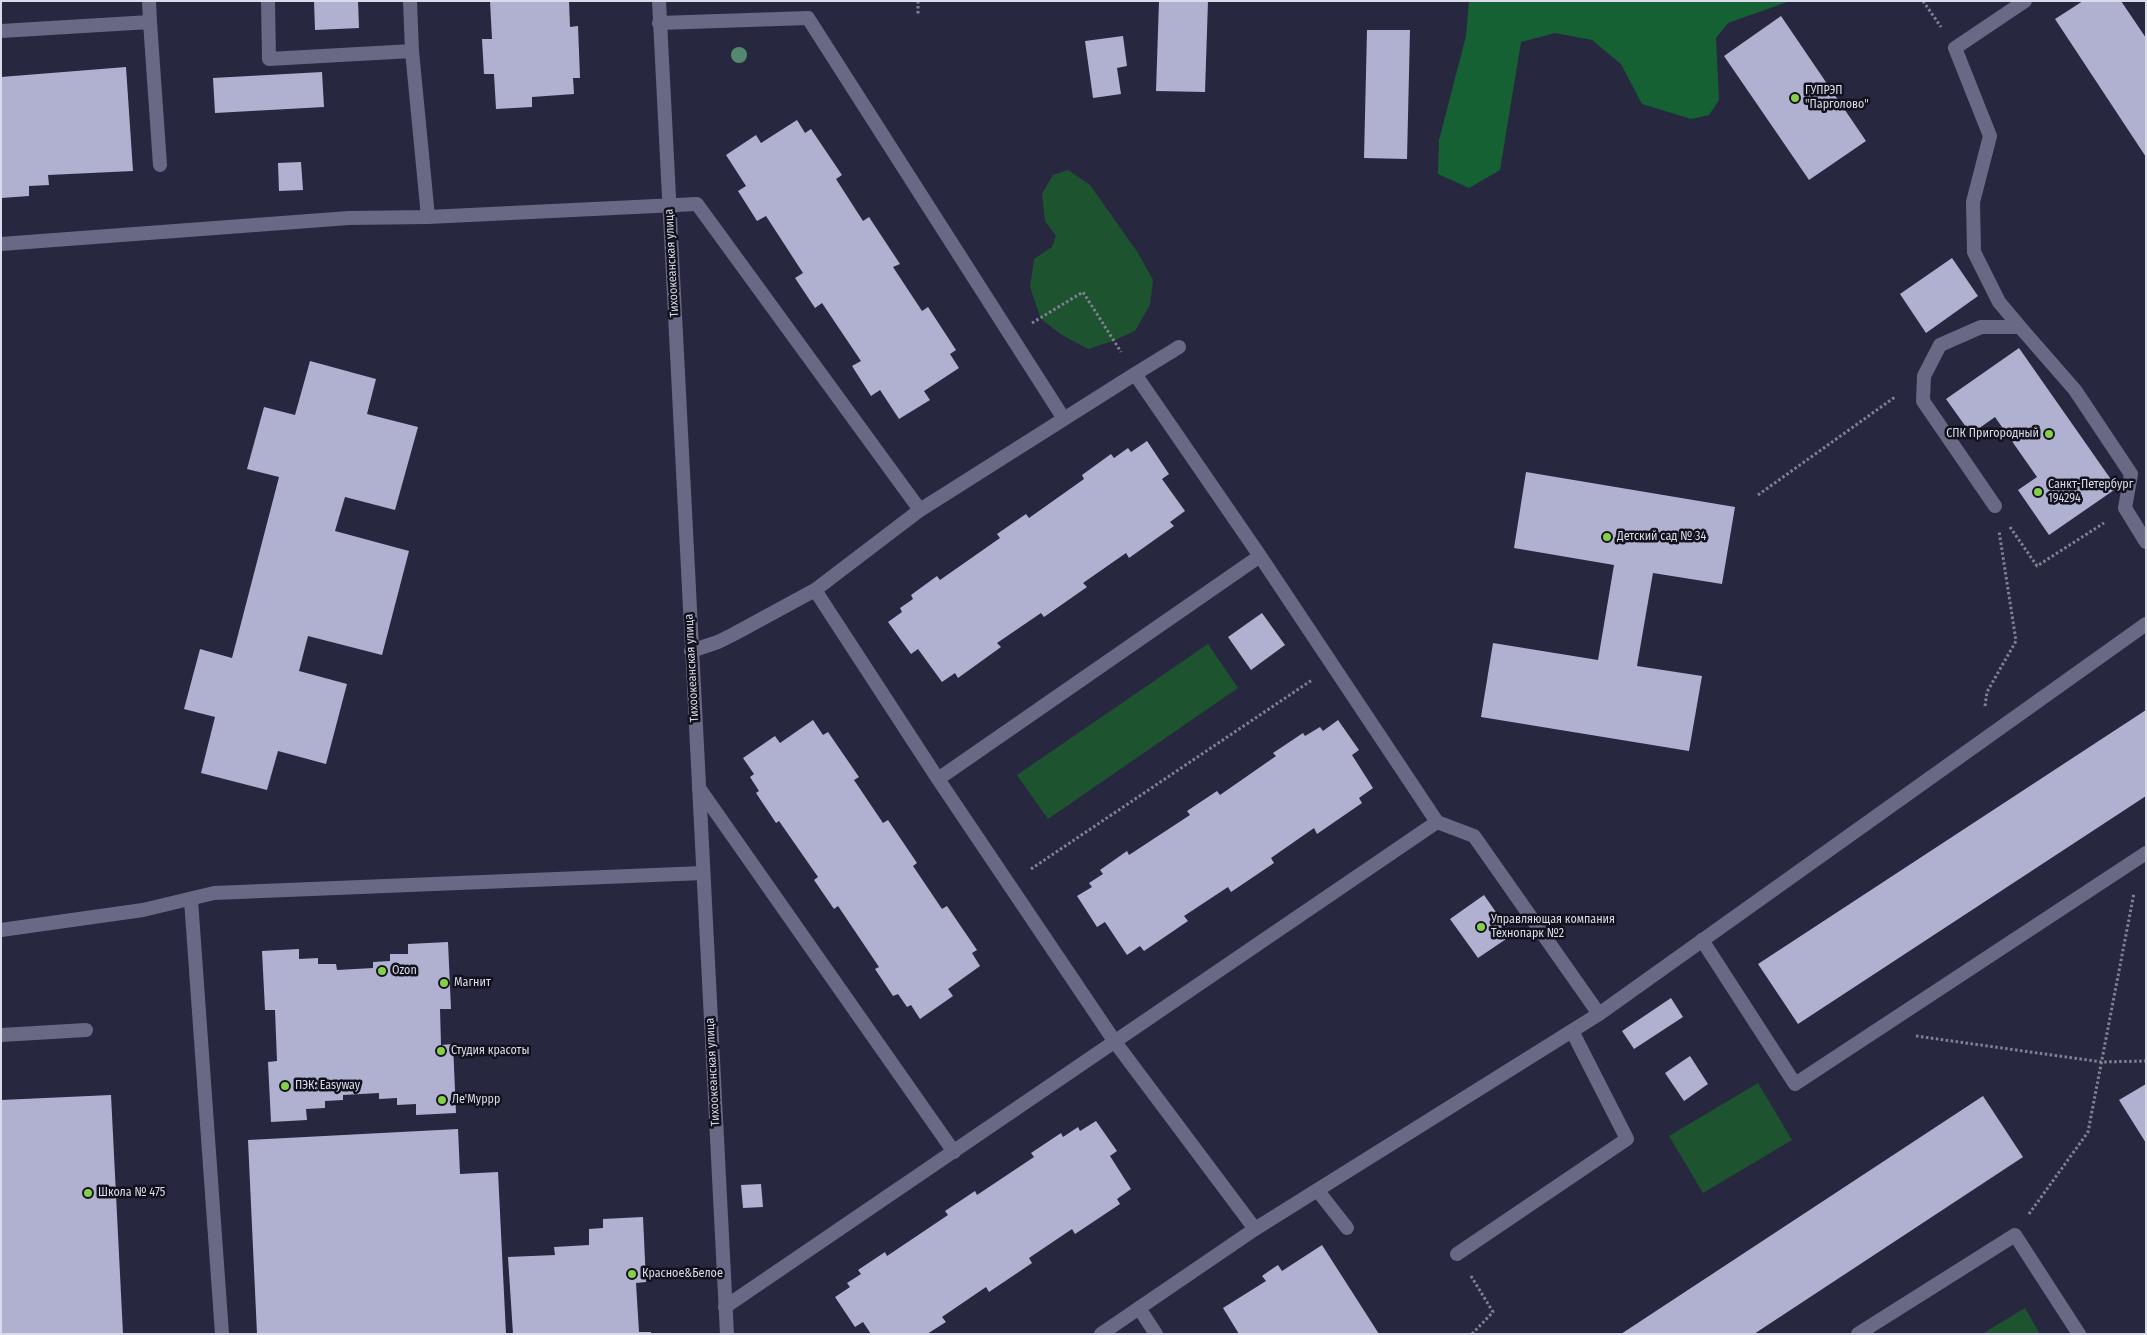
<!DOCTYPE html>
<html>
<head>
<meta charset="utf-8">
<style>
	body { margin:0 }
	#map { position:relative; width:2147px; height:1335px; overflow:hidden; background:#282740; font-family:"Fira Sans Condensed",sans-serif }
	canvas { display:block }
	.frame { position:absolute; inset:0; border:2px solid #d9daea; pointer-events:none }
</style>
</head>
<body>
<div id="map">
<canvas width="2147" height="1335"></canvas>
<div class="frame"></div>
</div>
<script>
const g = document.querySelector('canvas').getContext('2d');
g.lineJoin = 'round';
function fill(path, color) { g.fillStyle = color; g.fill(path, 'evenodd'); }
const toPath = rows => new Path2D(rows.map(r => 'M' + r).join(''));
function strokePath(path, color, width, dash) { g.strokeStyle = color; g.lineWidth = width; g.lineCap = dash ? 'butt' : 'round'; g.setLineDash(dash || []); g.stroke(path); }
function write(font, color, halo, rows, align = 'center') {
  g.font = font + ' "Fira Sans Condensed",sans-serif'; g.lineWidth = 5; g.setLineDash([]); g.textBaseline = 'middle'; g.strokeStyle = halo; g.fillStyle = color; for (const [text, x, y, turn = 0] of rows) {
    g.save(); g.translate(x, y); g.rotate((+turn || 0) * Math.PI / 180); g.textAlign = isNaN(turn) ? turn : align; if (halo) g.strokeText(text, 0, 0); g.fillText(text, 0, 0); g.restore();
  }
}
const green = toPath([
	[1068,170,1090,185,1138,253,1153,280,1150,305,1135,331,1113,341,1088,349,1062,335,1041,319,1030,287,1034,259,1052,247,1056,236,1045,221,1042,194,1053,175],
	[1208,644,1238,688,1048,819,1017,775],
	[1758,1083,1792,1140,1703,1193,1669,1136],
	[2025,1308,2040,1334,1982,1334]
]);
const forest = toPath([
	[1469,1,1790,1,1728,23,1716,38,1719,100,1709,115,1691,119,1642,104,1621,64,1592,40,1555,33,1521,42,1500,170,1469,188,1438,174,1439,140,1466,36]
]);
const building = toPath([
	[314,1,358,1,359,28,315,30],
	[490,1,569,1,570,27,578,26,580,78,573,78,574,94,532,97,532,107,496,109,494,74,484,74,482,39,492,39],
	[1159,1,1208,1,1205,92,1156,91],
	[2083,1,2121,1,2146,38,2146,157,2055,19],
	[1781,16,1866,141,1809,180,1724,56],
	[1367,30,1410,30,1407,159,1364,158],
	[1123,36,1127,66,1117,68,1121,94,1093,98,1085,41],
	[126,67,133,171,48,175,49,185,29,186,29,196,1,198,1,77],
	[322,72,324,107,215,113,213,78],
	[797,120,805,133,811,129,842,175,836,179,863,221,869,217,900,264,893,267,922,311,928,307,956,350,950,354,959,368,924,391,930,400,899,419,880,390,871,396,852,366,861,361,822,303,815,308,795,278,803,273,766,216,757,221,738,191,746,186,726,155,756,135,761,143],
	[301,162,303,190,279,191,278,163],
	[1952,258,1978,296,1926,333,1900,294],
	[2019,348,2117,488,2049,535,2018,490,2037,477,1995,417,1971,434,1946,399],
	[310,361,376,379,367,414,418,427,395,510,345,497,335,531,409,551,382,655,308,636,299,671,347,684,326,764,278,751,267,790,201,773,215,717,184,709,200,649,232,658,279,477,247,469,264,407,295,415],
	[1147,441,1169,474,1162,479,1185,511,1170,522,1174,526,1129,558,1126,553,1083,583,1087,587,1044,617,1041,613,997,643,1001,647,958,678,955,673,942,682,918,649,911,654,888,622,902,612,900,608,913,599,911,595,937,576,940,580,1000,538,997,534,1026,514,1029,518,1084,479,1082,475,1111,454,1114,458,1128,448,1131,452],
	[1526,472,1735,507,1722,584,1653,573,1637,666,1702,676,1689,751,1481,717,1493,643,1598,660,1614,565,1514,548],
	[1262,613,1285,645,1251,670,1228,637],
	[2146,710,2146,796,1798,1024,1758,964],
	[813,720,823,735,828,732,859,777,854,780,883,823,888,820,917,863,913,866,942,909,947,906,977,950,972,953,980,966,948,989,953,996,920,1019,911,1005,907,1007,898,994,893,996,875,969,879,967,838,906,834,909,814,880,818,877,779,821,776,823,756,793,759,791,750,777,754,774,743,758,775,736,780,743],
	[1338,720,1359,750,1352,755,1373,788,1359,798,1362,803,1317,834,1314,828,1271,858,1274,863,1231,892,1228,887,1184,916,1188,921,1144,951,1140,946,1127,955,1105,922,1097,927,1077,896,1092,887,1089,883,1103,874,1100,870,1127,851,1129,855,1190,815,1187,811,1217,791,1220,795,1276,756,1273,753,1303,733,1305,736,1320,727,1323,731],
	[1484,895,1512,935,1478,958,1450,919],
	[448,942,451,1009,440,1009,441,1045,453,1044,456,1113,416,1115,416,1104,397,1105,397,1098,379,1099,379,1093,343,1095,343,1100,325,1101,325,1108,306,1109,307,1120,271,1122,268,1062,277,1061,275,1010,265,1010,262,951,299,949,299,959,318,958,318,964,336,964,337,970,373,968,373,962,390,961,390,954,408,954,408,944],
	[1671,998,1683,1017,1634,1049,1622,1031],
	[1690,1056,1708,1084,1684,1101,1665,1073],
	[2146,1084,2146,1143,2119,1100],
	[111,1095,123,1334,1,1334,1,1100],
	[1983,1096,2023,1157,1754,1334,1621,1334],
	[1096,1121,1117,1151,1110,1156,1131,1189,1117,1199,1120,1204,1075,1234,1072,1229,1029,1258,1032,1263,989,1292,986,1287,942,1317,946,1322,927,1334,871,1334,863,1322,855,1327,835,1297,850,1287,847,1283,861,1274,858,1270,885,1252,887,1256,948,1215,945,1211,975,1191,977,1195,1034,1157,1031,1153,1061,1133,1063,1137,1078,1127,1080,1131],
	[458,1129,460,1174,498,1172,506,1334,257,1334,248,1140],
	[761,1184,763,1207,743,1208,741,1185],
	[643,1217,646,1282,636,1283,639,1332,651,1332,651,1334,513,1334,508,1257,555,1255,554,1247,589,1245,589,1229,603,1228,603,1219],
	[1322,1245,1379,1334,1239,1334,1223,1308,1266,1281,1262,1276,1269,1271,1278,1265,1282,1271]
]);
const path = toPath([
	[918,1,918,16],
	[1923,1,1941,27],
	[1032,323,1083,292,1121,352],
	[1758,495,1895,397],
	[2010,527,2037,566,2104,523],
	[1985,706,1987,692,2016,641,1999,531],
	[1031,869,1312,680],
	[1916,1036,2102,1062,2146,1061],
	[2029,1214,2088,1132,2134,893],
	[1471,1276,1493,1312,1472,1334]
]);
const service = toPath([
	[149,1,150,22],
	[268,1,269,59,412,51],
	[410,1,412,51,428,217],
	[659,23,808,18,1064,419],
	[1,31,150,22,160,165],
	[1,244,349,218,428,217,697,204,920,510],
	[2020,327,1999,302,1974,252,1973,202,1990,136,1955,48,2025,1],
	[1135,374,1179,347],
	[1995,506,1923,401,1924,376,1940,345,1981,327,2020,327,2075,390,2131,474,2125,508,2146,542],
	[815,590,938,779,1115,1042,1255,1229],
	[691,651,718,642,734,634,815,590,920,510,1135,374,1260,556,1437,822,725,1307],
	[938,779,1260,556],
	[699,788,954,1152],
	[1437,822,1474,836,1599,1014],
	[191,900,222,1334],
	[1,930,143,910,214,893,703,873],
	[1702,940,1795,1084,2146,853],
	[1,1035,86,1030],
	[1318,1191,1347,1228],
	[1457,1254,1627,1139,1572,1031],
	[1139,1308,1156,1334],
	[1858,1334,2015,1235,2079,1334]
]);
const minor = toPath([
	[1101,1334,1255,1229,1599,1014,2146,624]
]);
const tertiary = toPath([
	[659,1,727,1334]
]);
const trees = [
	[739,55]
];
const markers = [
	[1795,98,5,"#86cf4b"],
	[2049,434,5,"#86cf4b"],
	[2038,492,5,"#86cf4b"],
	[1607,537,5,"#86cf4b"],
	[1481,927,5,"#86cf4b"],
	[382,971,5,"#86cf4b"],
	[444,983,5,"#86cf4b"],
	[441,1051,5,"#86cf4b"],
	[285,1086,5,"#86cf4b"],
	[442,1100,5,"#86cf4b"],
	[88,1193,5,"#86cf4b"],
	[632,1274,5,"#86cf4b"]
];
const poiNames = [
	["ГУПРЭП",1805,91],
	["\"Парголово\"",1805,105],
	["СПК Пригородный",2039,434,"right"],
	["Санкт-Петербург",2048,485],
	["194294",2048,499],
	["Детский сад № 34",1617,537],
	["Управляющая компания",1491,920],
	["Технопарк №2",1491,934],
	["Ozon",392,971],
	["Магнит",454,983],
	["Студия красоты",451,1051],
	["ПЭК: Easyway",295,1086],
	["Ле'Муррр",452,1100],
	["Школа № 475",98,1193],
	["Красное&Белое",642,1274]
];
const streetNames = [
	["Тихоокеанская улица",672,263,-93],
	["Тихоокеанская улица",692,668,-93],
	["Тихоокеанская улица",713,1072,-93]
];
fill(green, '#1e5330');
fill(forest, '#156133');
fill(building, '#b0b1d1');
strokePath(path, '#818196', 3, [2.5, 2.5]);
strokePath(service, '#696986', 14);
strokePath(minor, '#696986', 14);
strokePath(tertiary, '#696986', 14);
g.fillStyle = '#55896f';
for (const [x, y] of trees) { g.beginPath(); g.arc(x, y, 8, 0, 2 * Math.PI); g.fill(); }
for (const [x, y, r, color] of markers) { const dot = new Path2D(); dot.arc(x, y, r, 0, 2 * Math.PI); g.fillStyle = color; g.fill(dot); strokePath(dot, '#12121d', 2); }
write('12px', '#d9daea', '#12121d', poiNames, 'left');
write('12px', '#d9daea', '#12121d', streetNames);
</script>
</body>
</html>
